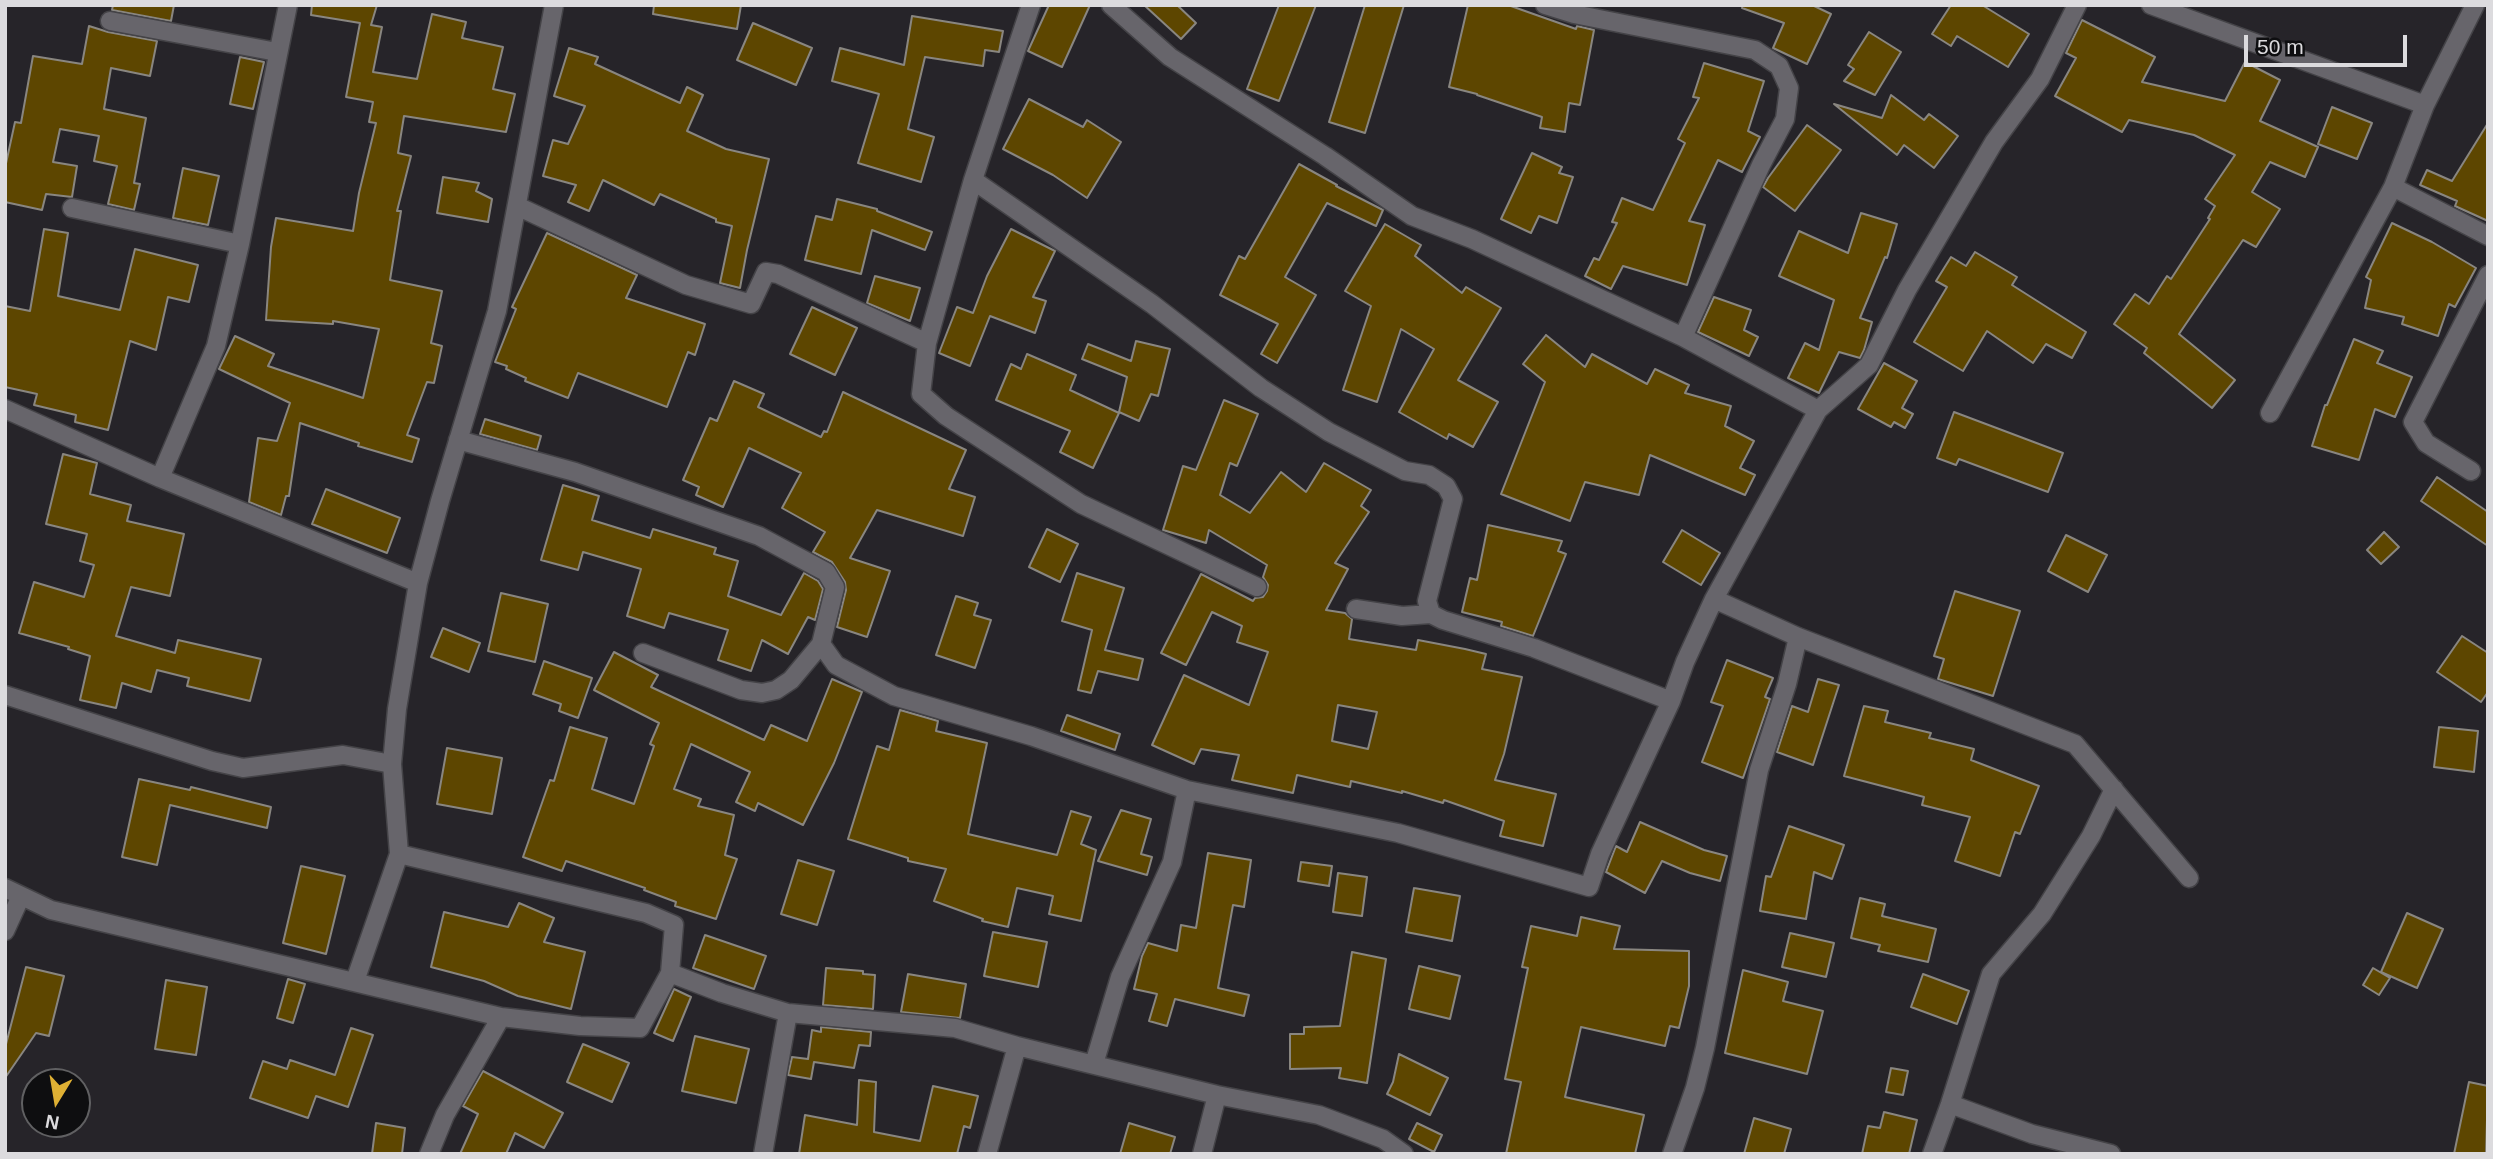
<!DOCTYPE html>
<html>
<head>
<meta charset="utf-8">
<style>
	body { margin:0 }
	#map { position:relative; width:2493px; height:1159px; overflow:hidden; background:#262429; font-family:Arial,sans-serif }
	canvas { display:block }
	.frame { position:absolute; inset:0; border:7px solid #dcdbde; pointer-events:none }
	.north { position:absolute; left:21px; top:1068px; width:70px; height:70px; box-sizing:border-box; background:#0e0e10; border:2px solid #606062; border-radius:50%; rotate:191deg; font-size:19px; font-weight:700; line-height:28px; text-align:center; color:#dcdbde }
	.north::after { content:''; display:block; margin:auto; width:24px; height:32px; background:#dfb034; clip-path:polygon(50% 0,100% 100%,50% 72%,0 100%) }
	.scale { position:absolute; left:2244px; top:35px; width:163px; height:32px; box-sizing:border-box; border:4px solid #dcdbde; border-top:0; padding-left:9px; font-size:21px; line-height:24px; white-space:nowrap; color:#dcdbde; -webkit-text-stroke:5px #0e0e10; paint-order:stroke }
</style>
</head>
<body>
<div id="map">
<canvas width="2493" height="1159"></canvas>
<div class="frame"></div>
<div class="north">N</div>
<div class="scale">50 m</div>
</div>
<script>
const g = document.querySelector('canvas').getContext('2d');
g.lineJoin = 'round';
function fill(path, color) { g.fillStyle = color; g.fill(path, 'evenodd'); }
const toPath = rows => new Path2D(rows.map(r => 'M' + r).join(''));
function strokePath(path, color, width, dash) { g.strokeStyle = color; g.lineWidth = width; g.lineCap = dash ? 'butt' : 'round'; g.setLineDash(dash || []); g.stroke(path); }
const building = toPath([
	[113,5,174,5,171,21,112,10,113,5],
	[312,5,377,5,371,25,382,27,373,72,417,79,432,14,466,22,462,38,503,47,493,89,515,94,506,132,404,116,398,153,411,156,397,211,401,211,390,280,442,291,431,343,442,346,434,383,427,382,407,435,419,439,412,462,358,446,359,443,300,423,289,496,286,496,281,515,249,502,258,438,277,441,290,403,219,369,235,336,274,354,268,366,363,398,379,329,333,321,333,324,266,320,271,247,276,218,353,231,359,193,376,123,369,122,373,102,346,97,360,23,311,15,312,5],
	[654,5,741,5,737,29,653,14,654,5],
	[1049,5,1090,5,1062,67,1028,51,1049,5],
	[1144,5,1177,5,1196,23,1181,39,1144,5],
	[1279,5,1316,5,1279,101,1247,89,1279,5],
	[1365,5,1404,5,1365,133,1329,122,1365,5],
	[1468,5,1508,5,1576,29,1577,26,1594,30,1580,105,1569,103,1565,132,1540,128,1542,117,1477,95,1477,94,1449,87,1468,5],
	[1743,5,1812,5,1831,14,1807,64,1773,48,1784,23,1742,8,1743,5],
	[1951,5,1982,5,2029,34,2008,67,1957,36,1951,46,1932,34,1951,5],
	[912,16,1003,31,999,52,985,50,983,66,925,57,908,129,934,137,921,182,858,163,879,94,832,81,840,48,904,65,912,16],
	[2082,20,2155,57,2142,82,2225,101,2245,62,2280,80,2260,121,2318,147,2305,177,2270,162,2252,192,2280,209,2256,247,2243,240,2179,334,2235,380,2212,408,2144,353,2147,348,2114,324,2135,294,2149,304,2167,276,2171,279,2210,219,2208,218,2215,206,2205,199,2235,155,2194,135,2129,120,2122,132,2055,96,2076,58,2066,53,2082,20],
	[753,23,812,48,796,85,737,60,753,23],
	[89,26,108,32,157,41,150,76,111,68,104,109,146,118,134,183,140,184,134,210,108,204,117,166,94,161,99,136,60,129,53,162,77,166,72,197,46,194,42,210,5,202,5,168,15,122,21,123,33,56,82,64,89,26],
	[1869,32,1901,52,1875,95,1844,81,1854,69,1848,65,1869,32],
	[569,48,598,57,595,64,680,103,687,87,703,95,687,131,726,149,769,159,747,250,740,288,720,283,732,226,716,222,716,219,660,194,654,205,603,180,589,211,568,202,576,185,543,176,553,140,568,144,585,106,554,96,569,48],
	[240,57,264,62,253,109,230,104,240,57],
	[1704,63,1764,81,1748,131,1760,137,1742,172,1718,160,1689,221,1705,225,1687,285,1623,266,1611,289,1585,276,1594,258,1599,260,1617,223,1612,222,1622,198,1653,210,1685,143,1678,139,1699,98,1693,97,1704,63],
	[1891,95,1924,120,1929,114,1958,136,1934,168,1904,145,1897,155,1834,104,1882,118,1891,95],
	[1029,99,1083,127,1087,120,1121,142,1087,198,1053,175,1003,149,1029,99],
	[2332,107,2372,123,2357,159,2318,144,2332,107],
	[2488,123,2488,221,2455,206,2457,201,2420,185,2427,170,2452,181,2488,123],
	[1807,125,1841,150,1795,211,1763,187,1768,178,1807,125],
	[1532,153,1562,167,1559,173,1573,177,1557,223,1539,216,1531,233,1501,219,1532,153],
	[1299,164,1337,185,1336,186,1383,210,1376,226,1327,203,1285,277,1316,295,1277,363,1261,354,1278,324,1220,295,1239,256,1245,259,1299,164],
	[183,168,219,176,208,225,173,218,183,168],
	[443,177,479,183,476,191,492,199,488,222,437,213,443,177],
	[837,199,877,209,877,211,932,232,925,250,872,230,861,274,805,260,816,216,832,220,837,199],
	[1861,213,1897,224,1887,258,1885,257,1860,318,1872,322,1864,350,1860,358,1839,352,1819,393,1788,378,1805,343,1819,350,1834,300,1779,276,1799,231,1848,253,1861,213],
	[2392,223,2432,242,2476,268,2455,307,2449,304,2438,336,2402,324,2404,317,2365,308,2371,280,2366,277,2392,223],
	[1385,224,1421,245,1415,256,1462,293,1466,287,1501,308,1458,380,1498,402,1473,447,1449,434,1447,439,1399,412,1434,349,1401,329,1377,402,1343,390,1371,306,1345,291,1385,224],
	[44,229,68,233,58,296,120,310,135,249,198,265,189,302,168,297,156,350,130,341,108,430,75,422,76,415,34,405,37,394,5,387,5,306,30,311,44,229],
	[1011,229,1055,251,1033,297,1046,301,1035,333,990,316,970,366,939,353,957,307,973,313,987,276,1011,229],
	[547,233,637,275,626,298,705,324,695,355,688,352,667,407,578,373,568,398,525,381,526,378,506,369,507,366,495,362,516,309,512,307,547,233],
	[1975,252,2017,277,2012,285,2086,332,2072,358,2046,344,2033,363,1987,331,1963,371,1914,342,1947,287,1936,281,1951,257,1966,266,1975,252],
	[875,276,920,288,910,321,867,303,875,276],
	[1714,297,1751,310,1744,330,1758,337,1749,356,1698,332,1714,297],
	[812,307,857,328,835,375,790,354,812,307],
	[1546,335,1585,367,1592,354,1647,384,1655,369,1689,385,1685,393,1731,406,1725,426,1754,441,1740,468,1755,475,1745,495,1650,455,1639,495,1585,482,1570,521,1501,494,1545,382,1523,364,1546,335],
	[2354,339,2383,351,2377,363,2412,377,2395,417,2375,409,2359,460,2312,446,2325,405,2327,405,2354,339],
	[1136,341,1170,349,1158,396,1151,394,1139,421,1119,412,1127,377,1082,359,1088,344,1131,361,1136,341],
	[1027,354,1076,375,1070,390,1119,413,1093,468,1060,452,1070,431,996,400,1011,364,1021,369,1027,354],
	[1884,363,1917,381,1902,408,1913,414,1905,428,1894,422,1891,427,1858,409,1884,363],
	[734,381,764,394,758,407,821,437,824,431,827,432,843,392,966,450,949,489,975,497,963,536,877,510,850,558,890,571,867,637,837,627,846,590,845,582,832,562,813,552,825,532,782,508,801,473,749,448,723,507,696,495,699,487,683,480,710,418,717,421,734,381],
	[1224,400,1258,414,1237,466,1230,463,1220,495,1250,513,1281,472,1306,492,1324,463,1371,490,1361,506,1369,512,1335,563,1348,569,1326,610,1345,613,1352,619,1349,639,1416,650,1418,640,1465,649,1486,654,1482,669,1522,677,1504,754,1495,780,1556,794,1543,846,1500,836,1504,821,1444,800,1443,803,1402,791,1402,793,1351,781,1350,787,1297,775,1293,793,1232,780,1239,755,1201,749,1194,764,1152,745,1184,675,1249,705,1268,652,1237,642,1242,626,1212,612,1186,665,1161,653,1201,574,1253,601,1255,598,1263,597,1267,591,1268,585,1263,577,1267,565,1209,530,1206,543,1163,530,1183,466,1196,470,1224,400],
	[1338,705,1377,712,1368,749,1332,741,1338,705],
	[1954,412,2063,453,2048,492,1959,459,1956,465,1937,458,1954,412],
	[485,419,541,436,537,450,480,434,485,419],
	[63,454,97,463,90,494,131,505,127,521,184,534,170,596,131,587,116,636,175,653,178,640,261,659,250,701,187,686,189,678,157,670,151,692,122,683,116,708,80,700,90,656,68,649,69,647,19,633,34,582,84,597,94,565,80,561,87,534,46,524,63,454],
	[2437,477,2488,512,2488,546,2421,501,2437,477],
	[563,485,599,496,592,520,650,538,653,529,716,548,714,554,738,561,728,596,781,615,804,573,818,581,823,589,815,620,808,617,788,654,762,640,751,671,718,660,728,630,669,613,664,628,627,616,641,569,583,552,578,570,541,560,563,485],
	[326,489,400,518,387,553,312,524,326,489],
	[1488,525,1562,541,1558,551,1566,554,1533,636,1501,626,1502,622,1462,612,1470,578,1477,580,1488,525],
	[1047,529,1078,544,1060,582,1029,567,1047,529],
	[1682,530,1720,553,1701,585,1663,562,1682,530],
	[2384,532,2399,547,2381,564,2367,550,2384,532],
	[2066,535,2107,555,2088,592,2048,571,2066,535],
	[1077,573,1124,588,1105,650,1143,659,1138,680,1098,671,1091,693,1078,690,1092,630,1062,621,1077,573],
	[1955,591,2020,611,1993,696,1938,679,1944,659,1934,656,1955,591],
	[501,593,548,604,535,662,488,651,501,593],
	[956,596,978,603,974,615,991,620,975,668,936,655,956,596],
	[443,628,480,643,469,672,431,657,443,628],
	[2462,636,2488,653,2488,692,2481,702,2437,672,2462,636],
	[614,652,658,675,651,687,764,740,771,725,807,741,832,679,862,692,834,763,803,825,758,803,755,811,736,802,750,772,691,744,674,789,701,799,698,806,734,815,725,855,737,859,716,919,675,906,676,902,644,890,645,888,566,861,562,871,523,857,550,780,554,781,570,727,607,738,592,789,634,804,654,746,650,744,659,723,594,690,614,652],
	[1727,660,1773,678,1765,697,1770,699,1743,778,1702,762,1723,706,1711,702,1727,660],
	[544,661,592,678,578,718,559,711,561,704,533,694,544,661],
	[1818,679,1839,685,1813,765,1777,752,1792,706,1808,712,1818,679],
	[1864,706,1888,711,1885,722,1931,733,1929,738,1974,749,1971,760,2039,786,2020,834,2015,832,2000,876,1955,861,1970,817,1922,805,1924,797,1844,776,1864,706],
	[900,710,938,721,936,731,987,743,968,834,1057,855,1071,811,1091,817,1081,844,1096,850,1081,921,1049,914,1053,896,1017,888,1008,927,982,921,983,919,934,901,946,869,908,861,908,858,848,839,877,746,889,750,900,710],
	[1067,715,1120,734,1115,750,1061,731,1067,715],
	[2439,727,2478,731,2474,772,2434,767,2439,727],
	[447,748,502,758,492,814,437,804,447,748],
	[139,779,190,790,191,787,271,807,267,828,170,805,157,865,122,857,139,779],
	[1121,810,1151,819,1141,854,1152,857,1147,875,1098,861,1121,810],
	[1640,822,1704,850,1727,856,1720,881,1690,873,1662,861,1645,893,1606,872,1616,846,1627,852,1640,822],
	[1789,826,1844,845,1832,879,1814,872,1806,919,1760,911,1766,876,1771,877,1789,826],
	[1208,853,1251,860,1244,907,1233,905,1218,988,1249,995,1244,1016,1175,999,1167,1026,1149,1021,1157,994,1134,989,1142,956,1148,943,1177,951,1181,925,1196,928,1208,853],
	[798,860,834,871,817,925,781,914,798,860],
	[1301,862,1332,866,1329,886,1298,881,1301,862],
	[301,866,345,876,326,954,283,943,301,866],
	[1338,873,1367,877,1362,916,1333,912,1338,873],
	[1414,888,1460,896,1452,941,1406,932,1414,888],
	[1860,898,1885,904,1882,916,1936,929,1928,962,1878,951,1880,945,1851,938,1860,898],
	[519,903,554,918,544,942,585,952,571,1009,518,996,484,981,431,967,444,912,508,927,519,903],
	[2407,913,2443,929,2417,988,2381,972,2407,913],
	[1581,917,1620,926,1614,949,1689,951,1689,986,1679,1028,1670,1026,1665,1046,1581,1027,1565,1097,1644,1115,1635,1154,1506,1154,1521,1082,1505,1079,1528,968,1522,967,1531,926,1577,936,1581,917],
	[993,932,1047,942,1038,987,984,976,993,932],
	[1790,933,1834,943,1826,977,1782,967,1790,933],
	[705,935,766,956,754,989,693,968,705,935],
	[1352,952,1386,959,1367,1083,1339,1078,1341,1068,1290,1069,1290,1034,1304,1034,1304,1027,1340,1026,1352,952],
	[1419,966,1460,976,1450,1019,1409,1009,1419,966],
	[26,967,64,976,49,1036,36,1033,5,1078,5,1048,26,967],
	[826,968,863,971,863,974,875,975,873,1009,823,1005,826,968],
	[2373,968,2390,978,2379,995,2363,985,2373,968],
	[1743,970,1788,982,1783,1001,1823,1011,1807,1074,1725,1053,1743,970],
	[908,974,966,984,960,1018,901,1012,908,974],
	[1923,974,1969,991,1957,1024,1911,1007,1923,974],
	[288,979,305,984,293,1023,277,1018,288,979],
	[166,980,207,987,196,1055,155,1049,166,980],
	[674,989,691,997,673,1041,654,1033,674,989],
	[821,1027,871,1032,870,1046,859,1045,854,1068,814,1062,811,1079,788,1075,792,1057,808,1059,812,1030,821,1032,821,1027],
	[351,1028,373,1035,348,1107,316,1096,308,1118,250,1098,263,1061,287,1069,290,1060,335,1075,351,1028],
	[695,1036,749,1049,736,1103,682,1091,695,1036],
	[583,1044,629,1063,612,1102,567,1082,583,1044],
	[1399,1054,1448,1078,1430,1115,1387,1094,1393,1082,1399,1054],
	[1891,1068,1908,1071,1903,1095,1886,1092,1891,1068],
	[483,1071,563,1113,544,1148,515,1133,506,1154,460,1154,478,1114,463,1106,483,1071],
	[859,1080,876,1082,874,1132,920,1141,933,1086,978,1096,970,1128,964,1126,957,1154,799,1154,805,1115,857,1125,859,1080],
	[2469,1082,2488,1086,2486,1154,2454,1154,2469,1082],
	[1884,1112,1917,1120,1909,1154,1862,1154,1868,1126,1880,1128,1884,1112],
	[1754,1118,1791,1129,1784,1154,1744,1154,1754,1118],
	[376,1123,405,1128,402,1154,372,1154,376,1123],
	[1129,1123,1175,1137,1170,1154,1120,1154,1129,1123],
	[1417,1123,1442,1135,1434,1152,1409,1139,1417,1123]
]);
const minor = toPath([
	[1031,5,973,180,927,343,921,394,946,416,1081,504,1257,587],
	[1111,5,1170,57,1325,156,1412,216,1472,239,1683,337,1818,410],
	[1545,5,1574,14,1755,50,1779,66,1789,88,1785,119,1761,165,1683,337],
	[2151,5,2425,105],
	[110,21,277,52],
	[973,180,1152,304,1261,388,1329,432,1405,471,1429,475,1446,486,1453,499,1427,601,1431,614],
	[2393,187,2488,236],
	[517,206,686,285,751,304,766,272,778,274,927,343],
	[72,208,240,244],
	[5,409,160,478,418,583],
	[2270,413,2393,187,2425,105,2475,5],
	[458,440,575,472,759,536,826,572,835,587,821,644,791,680,776,690,762,693,741,690,643,653],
	[2471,471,2426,443,2413,422,2488,275],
	[160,478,216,346,240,244,288,5],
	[1714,599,1798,637,2075,744,2189,878],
	[1356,609,1402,616,1431,614,1443,620,1534,648,1671,701],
	[821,644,836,665,894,696,1031,736,1187,790,1398,833,1589,887,1600,854,1671,701,1685,662,1714,599,1818,410,1869,365,1907,290,1994,142,2040,79,2077,5],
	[5,695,212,761,243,768,343,755,392,764],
	[399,854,646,913,674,925,670,973,722,993,788,1013,955,1028,1017,1046,1217,1095,1319,1115,1383,1139,1404,1154],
	[5,888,51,910,501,1017,580,1026,640,1028,670,973],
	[5,931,21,896],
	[355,981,399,854,392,764,397,709,418,583,440,501,497,311,554,5],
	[1094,1064,1120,977,1172,862,1187,790],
	[1950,1104,2032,1134,2111,1154],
	[429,1154,445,1115,501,1017],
	[763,1154,788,1013],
	[987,1154,1017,1046],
	[1202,1154,1217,1095],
	[1672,1154,1695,1088,1705,1048,1759,770,1787,684,1798,637],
	[1932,1154,1950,1104,1991,974,2042,914,2091,836,2114,789]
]);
fill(building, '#5d4600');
strokePath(building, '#898680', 2);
strokePath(minor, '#444347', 21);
strokePath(minor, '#67656b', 18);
</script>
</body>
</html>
